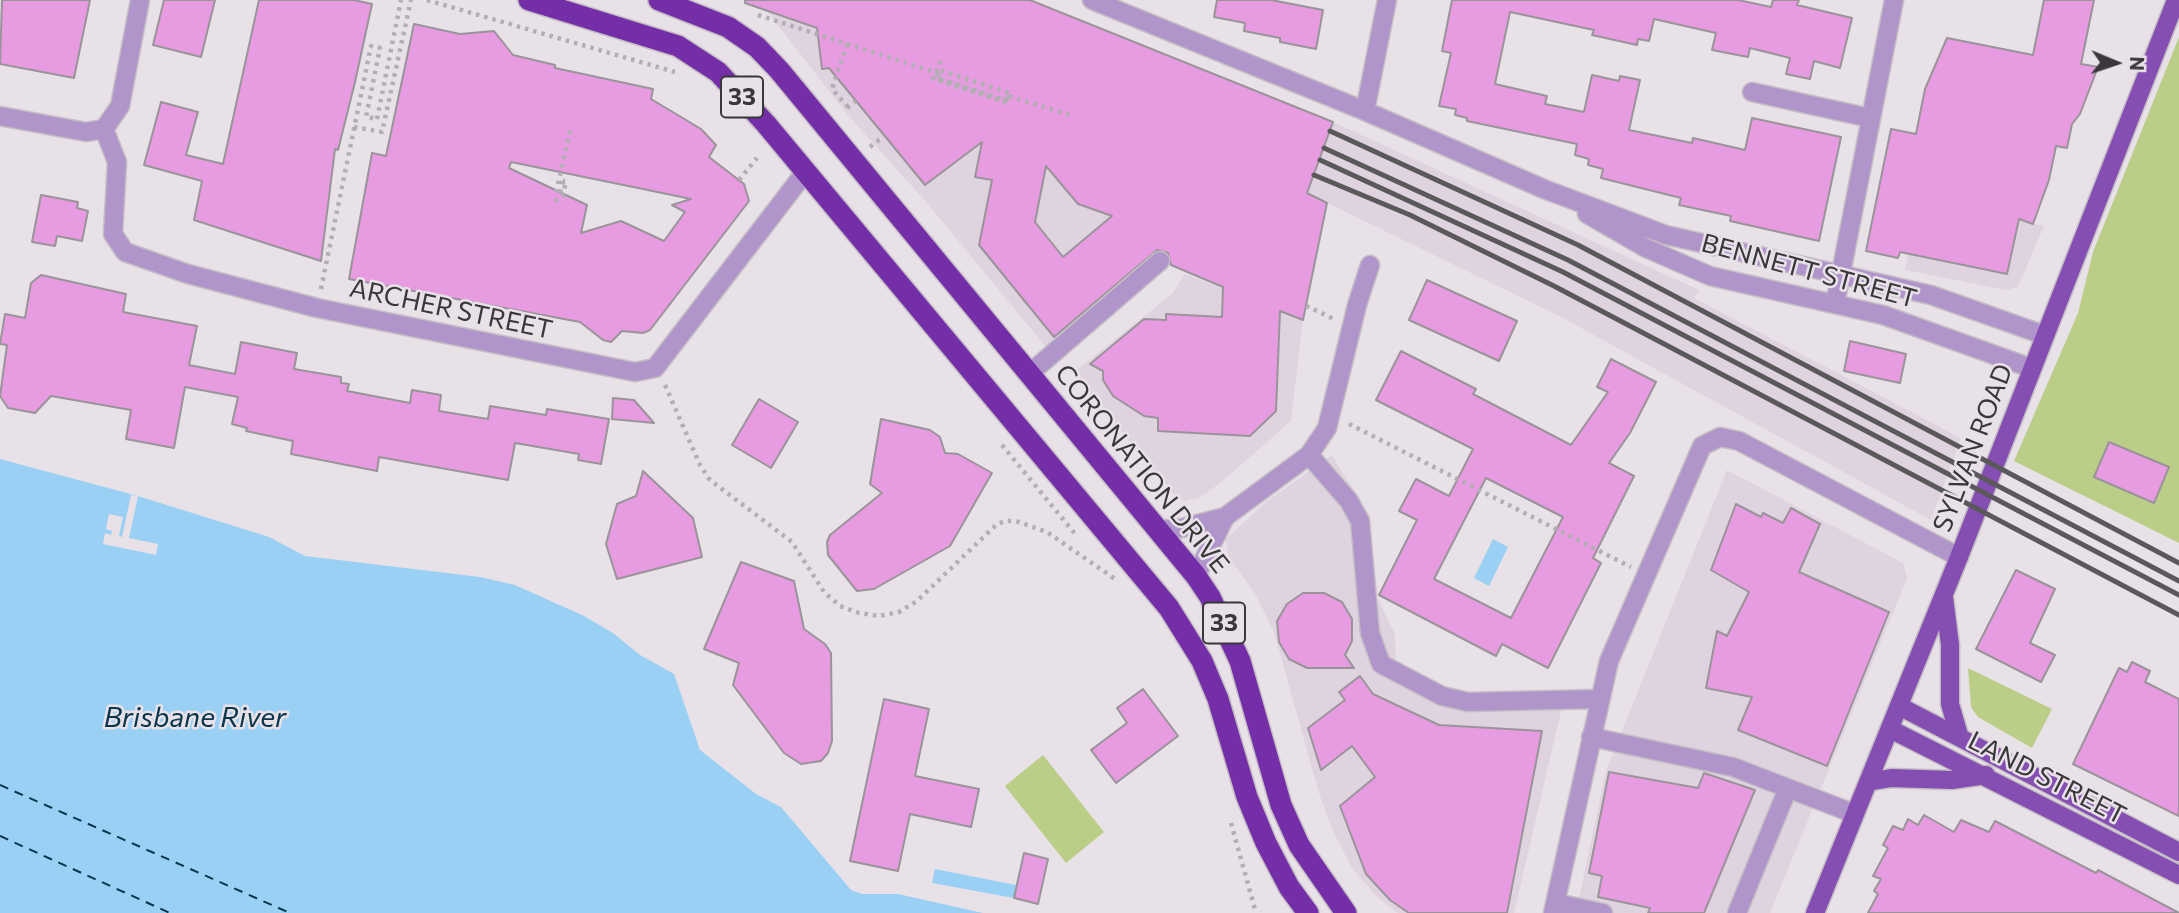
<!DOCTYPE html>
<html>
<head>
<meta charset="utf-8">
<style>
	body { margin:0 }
	#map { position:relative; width:2179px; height:913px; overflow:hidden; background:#e8e1e8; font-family:Commissioner,sans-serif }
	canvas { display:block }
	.north { position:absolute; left:2081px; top:28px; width:70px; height:70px; -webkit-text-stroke:5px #e8e1e8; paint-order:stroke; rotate:92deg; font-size:19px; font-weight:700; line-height:28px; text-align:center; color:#39373a }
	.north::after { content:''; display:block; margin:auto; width:24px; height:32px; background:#39373a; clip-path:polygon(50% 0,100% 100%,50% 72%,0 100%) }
</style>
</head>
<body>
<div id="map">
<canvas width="2179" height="913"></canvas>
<div class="north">N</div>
</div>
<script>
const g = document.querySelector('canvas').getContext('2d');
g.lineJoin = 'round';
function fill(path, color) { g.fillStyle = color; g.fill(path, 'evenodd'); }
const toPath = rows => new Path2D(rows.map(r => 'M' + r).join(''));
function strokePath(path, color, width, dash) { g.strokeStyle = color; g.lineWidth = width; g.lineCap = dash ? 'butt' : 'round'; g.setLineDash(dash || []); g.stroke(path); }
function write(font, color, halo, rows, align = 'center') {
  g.font = font + ' Commissioner,sans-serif'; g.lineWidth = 5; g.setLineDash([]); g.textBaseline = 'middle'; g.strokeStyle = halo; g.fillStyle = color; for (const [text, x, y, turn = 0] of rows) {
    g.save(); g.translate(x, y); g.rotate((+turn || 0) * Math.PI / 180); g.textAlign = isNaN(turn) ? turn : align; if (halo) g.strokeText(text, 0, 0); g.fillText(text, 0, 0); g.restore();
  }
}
const built = toPath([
	[767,11,1074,113,1051,173,1078,204,1131,223,1147,255,1152,257,1046,347,927,203,847,114],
	[1333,122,1699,290,1694,298,1961,438,1931,520,1559,316,1307,193],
	[1920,201,2044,226,2018,287,2006,290,1905,270],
	[1185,274,1303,320,1291,421,1224,480,1201,497,1185,501,1174,495,1073,373,1172,294],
	[1332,455,1371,518,1353,539,1369,581,1395,634,1396,670,1449,699,1565,694,1514,913,1398,913,1376,896,1352,868,1332,829,1319,793,1274,632,1256,595,1228,556,1226,539,1266,502],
	[1727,470,1903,563,1907,578,1770,913,1576,913,1606,771]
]);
const green = toPath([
	[2179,37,2179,543,2014,461,2078,313,2093,252],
	[1968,668,2052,709,2032,748,1978,717,1971,707],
	[1043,755,1104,832,1066,863,1005,786]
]);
const water = toPath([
	[0,459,138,496,269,537,305,556,480,577,515,585,584,616,613,633,640,655,674,674,700,750,756,794,781,807,851,890,862,894,898,894,983,913,0,913],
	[1493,539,1508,547,1489,586,1474,578],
	[935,869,1016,885,1014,898,932,883]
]);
const pier = toPath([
	[131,495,138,496,129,538,158,544,156,555,103,544,105,533,111,535,112,531,106,529,109,514,123,517,119,536,122,537]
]);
const ferry = toPath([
	[0,785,290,913],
	[0,836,170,913]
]);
const building = toPath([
	[2,0,90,0,74,78,0,64,2,0],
	[164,0,215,0,201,57,153,45,164,0],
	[259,0,354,0,372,4,355,82,338,150,335,149,321,261,194,220,202,181,144,165,161,102,198,112,186,155,223,164,259,0],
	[745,0,1030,0,1333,122,1307,193,1327,203,1303,320,1280,311,1276,411,1250,436,1158,431,1158,418,1144,416,1113,396,1103,380,1103,371,1090,364,1144,319,1166,320,1166,314,1222,317,1223,287,1171,265,1168,253,1157,250,1054,337,979,245,992,180,975,177,982,142,925,185,829,68,822,69,817,28,745,3,745,0],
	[1046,166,1078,204,1112,216,1063,257,1035,222,1046,166],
	[1217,0,1271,0,1323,10,1316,49,1280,42,1280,38,1244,31,1245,23,1214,17,1217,0],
	[1452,0,1738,0,1771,7,1773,0,1799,0,1797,5,1852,18,1840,68,1814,61,1810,79,1786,74,1790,58,1750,48,1748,57,1712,50,1716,33,1654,19,1649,41,1638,39,1637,45,1592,35,1594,30,1510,12,1495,84,1547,96,1545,104,1584,112,1592,75,1619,81,1620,76,1640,80,1629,130,1692,143,1693,138,1745,150,1752,118,1841,137,1819,241,1730,221,1731,216,1679,205,1681,198,1601,178,1603,169,1588,165,1589,159,1575,155,1577,144,1467,121,1467,118,1455,115,1456,109,1439,106,1451,53,1442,51,1452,0],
	[2044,0,2094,0,2081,64,2098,67,2080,114,2072,124,2067,148,2056,146,2049,180,2033,224,2019,219,2007,274,1900,252,1898,258,1866,251,1891,129,1916,134,1925,89,1947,38,2033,55,2044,0],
	[414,24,460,34,494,31,513,55,555,65,555,68,653,89,651,99,701,129,716,145,709,157,744,184,749,201,650,330,643,333,622,331,611,342,603,340,580,322,349,279,372,153,386,156,414,24],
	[511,162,643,189,691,199,672,205,685,212,664,241,621,221,581,233,587,205,509,168,511,162],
	[41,195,78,202,77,208,88,211,82,241,57,236,55,246,32,242,41,195],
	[41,275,126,294,123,312,197,326,189,365,235,374,241,342,297,353,294,369,341,377,341,383,349,384,347,391,410,403,412,390,441,395,439,411,488,419,490,406,546,415,547,409,609,419,601,464,578,460,579,454,515,443,508,480,379,457,377,471,291,454,293,441,246,431,247,428,232,424,238,397,185,387,174,448,126,439,131,410,51,396,35,413,8,408,0,396,7,345,0,344,5,314,25,318,31,283,41,275],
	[1427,280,1517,321,1499,361,1409,320,1427,280],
	[1850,341,1906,354,1900,383,1844,371,1850,341],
	[1401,351,1476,389,1473,394,1571,445,1608,392,1597,387,1611,359,1656,382,1630,433,1609,463,1634,476,1593,558,1601,563,1548,668,1502,644,1496,656,1379,595,1417,520,1399,511,1416,479,1449,496,1473,449,1376,400,1401,351],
	[1486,478,1563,517,1511,618,1434,579,1486,478],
	[613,398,634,400,654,423,612,419,613,398],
	[759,399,798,422,771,468,732,445,759,399],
	[881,419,930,430,940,437,945,453,958,454,992,473,950,546,874,589,857,591,828,555,827,542,830,535,882,493,870,484,881,419],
	[2109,442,2169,467,2154,503,2094,477,2109,442],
	[643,471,693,518,702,557,617,579,606,544,617,504,636,496,643,471],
	[1736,504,1761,517,1763,513,1783,523,1791,508,1820,524,1799,572,1889,612,1827,766,1738,730,1752,697,1706,688,1717,631,1727,636,1749,592,1711,570,1736,504],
	[741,562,794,581,804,629,825,644,831,653,832,741,828,753,821,761,801,764,784,753,733,685,739,663,704,649,741,562],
	[2016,570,2055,589,2030,643,2055,655,2041,682,1976,649,2016,570],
	[1303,593,1324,593,1342,602,1352,619,1352,641,1345,655,1354,668,1307,668,1289,659,1279,642,1277,621,1287,604,1303,593],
	[2132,662,2150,671,2145,682,2179,699,2179,816,2073,764,2119,668,2127,672,2132,662],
	[1360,676,1373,694,1439,725,1542,731,1507,913,1409,913,1390,900,1366,874,1340,806,1375,777,1352,746,1321,770,1308,728,1345,700,1339,692,1360,676],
	[1143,689,1178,736,1116,783,1091,750,1127,723,1117,708,1143,689],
	[884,699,929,709,915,776,979,789,971,827,910,814,898,871,850,861,884,699],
	[1609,772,1698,788,1704,773,1755,790,1704,913,1648,913,1650,908,1598,897,1602,876,1589,873,1609,772],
	[1924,815,1954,832,1961,820,1989,832,1995,821,2096,873,2098,870,2179,913,1868,913,1878,894,1874,891,1881,879,1873,876,1888,848,1883,845,1893,826,1903,830,1908,819,1918,825,1924,815],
	[1024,853,1048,859,1038,904,1014,898,1024,853]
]);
const path = toPath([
	[427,0,675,72],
	[758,15,937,73],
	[847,44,832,89,848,107],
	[941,61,933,79,1007,103,1011,93,940,70,937,78,1006,100,1009,93,938,70,936,78,1004,101,1006,95],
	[1009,96,1073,116],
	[847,108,856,101],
	[377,119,401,0],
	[354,127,382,132,411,0],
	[870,147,884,136],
	[739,180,757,158],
	[563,181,560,193,556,193,570,131],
	[555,201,563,196,566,181,563,181],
	[321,289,371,46,380,48,366,117,377,119],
	[1306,306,1334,319],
	[665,385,700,465,710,480,792,542,824,592,840,606,859,613,879,616,899,612,917,601,996,525,1005,521,1016,521,1047,532,1115,579],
	[1349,424,1631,567],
	[1002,445,1076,535],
	[1231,823,1256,913]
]);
const minor = toPath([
	[1092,0,1365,111,1544,189,1666,235,1931,295,2044,335],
	[1752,92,1870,118],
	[1365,111,1387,0],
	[0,116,86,132,104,129,120,106,140,0],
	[104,129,117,162,113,234,125,252,188,274,317,308,635,372,655,368,806,171],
	[1587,214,1646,248,1710,276,1883,315,2031,368],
	[1835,304,1894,0],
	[1029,374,1160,261],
	[1309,455,1349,501,1360,521,1370,633,1381,664,1442,696,1468,702,1599,699],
	[1158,530,1182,528,1225,517,1309,455,1327,428,1357,305,1370,265],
	[1196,576,1225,517],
	[1591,737,1733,767,1855,814],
	[1556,903,1603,913],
	[1553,913,1609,661,1702,446,1720,437,1739,441,1959,557],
	[1737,913,1788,788]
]);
const major = toPath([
	[1944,597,1950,645,1950,704,1959,735],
	[1899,706,2179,852],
	[1890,729,2179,875],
	[1868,782,1891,778,1952,780,1986,775],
	[1815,913,1959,557,2176,0]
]);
const highway = toPath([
	[529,0,678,46,718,72,766,124,1169,608,1202,661,1218,699,1247,797,1266,843,1289,887,1308,913],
	[659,0,728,27,757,47,779,70,1196,576,1210,597,1240,661,1281,805,1299,845,1346,913]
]);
const rail = toPath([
	[1330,131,1578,245,2179,563],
	[1324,148,1568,260,2179,581],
	[1320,160,1563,272,2179,595],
	[1314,175,1410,215,1554,286,2179,615]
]);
const shields = [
	[742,97,42],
	[1224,623,42]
];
const shieldNames = [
	["33",742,97],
	["33",1224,623]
];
const streetNames = [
	["BENNETT STREET",1809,271,15],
	["ARCHER STREET",451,309,12],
	["SYLVAN ROAD",1973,448,-69],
	["CORONATION DRIVE",1142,469,51],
	["LAND STREET",2047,778,27]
];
const waterNames = [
	["Brisbane River",195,718]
];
fill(built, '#dfd3e0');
fill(green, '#bace87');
fill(water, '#99d0f3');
fill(pier, '#e8e1e8');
strokePath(ferry, '#0a364d', 2, [9, 7]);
fill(building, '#e79ce1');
strokePath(building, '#9b939a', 2);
strokePath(minor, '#c5bfc5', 21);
strokePath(major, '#c5bfc5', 21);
strokePath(highway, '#c5bfc5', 24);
strokePath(path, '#b3aeb4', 4.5, [3.5, 5]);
strokePath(minor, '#b095cb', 18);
strokePath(major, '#844eb2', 18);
strokePath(highway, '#742fa8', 21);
strokePath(rail, '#5b585b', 5);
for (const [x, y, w] of shields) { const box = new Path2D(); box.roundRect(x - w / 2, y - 20.5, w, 41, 5); g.fillStyle = '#e8e1e8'; g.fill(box); strokePath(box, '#39373a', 2); }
write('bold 24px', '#39373a', null, shieldNames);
write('26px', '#39373a', '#e8e1e8', streetNames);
write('italic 28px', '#0a364d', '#e8e1e8', waterNames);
</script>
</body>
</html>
